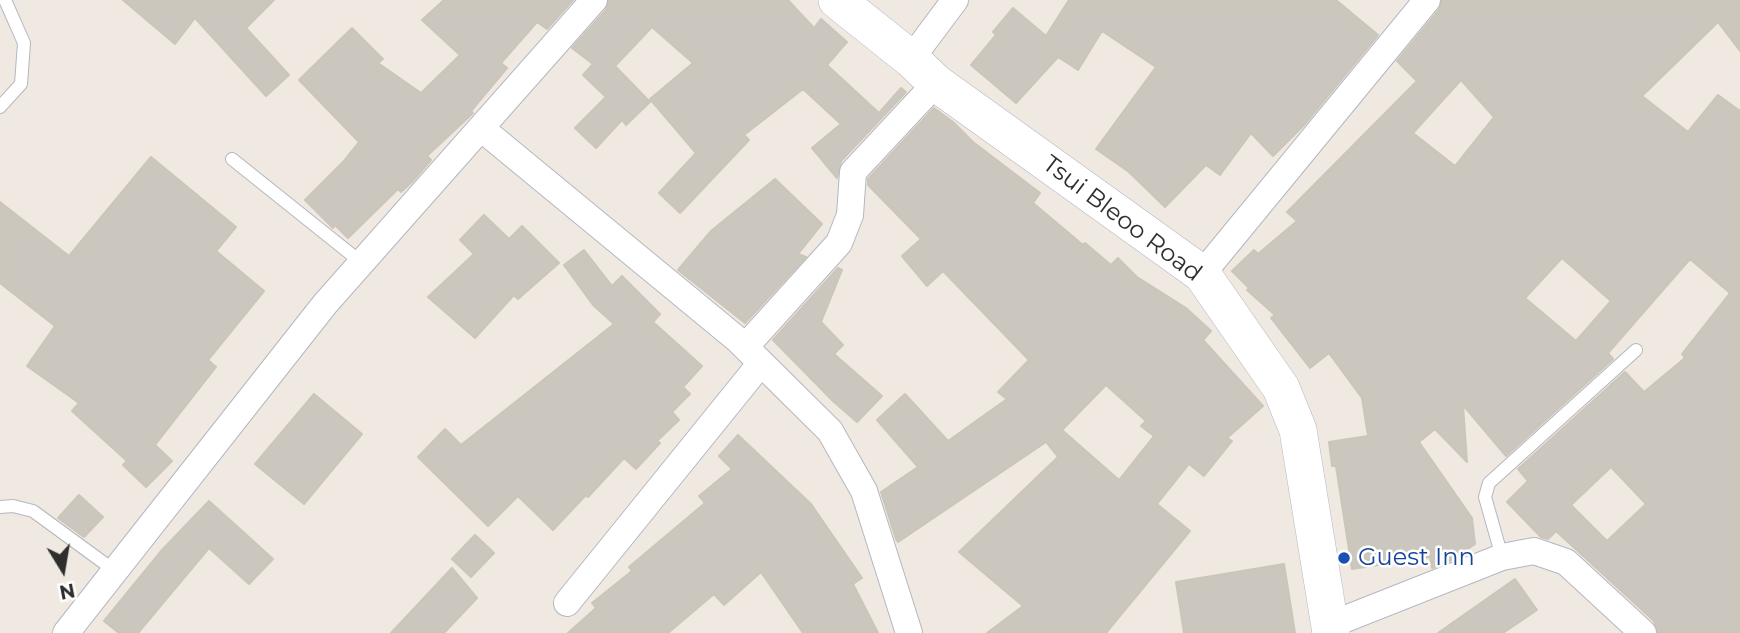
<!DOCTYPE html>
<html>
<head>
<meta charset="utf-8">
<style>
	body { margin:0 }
	#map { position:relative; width:1740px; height:633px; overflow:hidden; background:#efe9e1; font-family:Montserrat,sans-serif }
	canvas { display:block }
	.north { position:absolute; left:28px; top:535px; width:70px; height:70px; -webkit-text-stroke:5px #fff; paint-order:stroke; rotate:169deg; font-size:19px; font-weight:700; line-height:28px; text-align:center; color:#2e2e2e }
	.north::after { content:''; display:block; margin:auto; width:24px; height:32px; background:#2e2e2e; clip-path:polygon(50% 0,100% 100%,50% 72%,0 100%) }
</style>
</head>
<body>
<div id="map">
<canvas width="1740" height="633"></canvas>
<div class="north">N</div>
</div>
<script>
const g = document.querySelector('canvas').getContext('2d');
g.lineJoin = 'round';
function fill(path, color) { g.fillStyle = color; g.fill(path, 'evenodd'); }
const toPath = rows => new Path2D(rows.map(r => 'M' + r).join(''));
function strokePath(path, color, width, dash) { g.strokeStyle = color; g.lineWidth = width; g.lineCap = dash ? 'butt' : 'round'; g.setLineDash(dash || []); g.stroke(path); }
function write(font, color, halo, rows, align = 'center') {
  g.font = font + ' Montserrat,sans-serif'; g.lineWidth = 5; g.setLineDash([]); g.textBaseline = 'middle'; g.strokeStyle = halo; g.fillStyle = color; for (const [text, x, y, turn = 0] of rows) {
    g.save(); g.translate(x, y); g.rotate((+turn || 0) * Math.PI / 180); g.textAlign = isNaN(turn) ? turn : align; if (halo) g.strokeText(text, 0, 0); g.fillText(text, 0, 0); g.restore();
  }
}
const building = toPath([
	[123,0,274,0,246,28,289,75,266,96,195,18,175,44,123,0],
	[444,0,573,0,547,29,537,22,501,63,507,68,471,111,473,113,427,156,431,160,413,181,401,192,398,189,348,238,335,225,333,228,305,200,343,162,359,142,299,80,352,28,383,59,378,63,421,93,460,55,422,20,444,0],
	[609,0,788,0,814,28,821,19,847,42,827,65,879,113,901,88,906,92,841,161,837,178,812,148,841,124,803,89,744,135,749,140,680,213,659,193,696,153,650,99,693,63,652,27,615,66,650,102,626,125,622,120,596,148,575,128,606,97,583,75,593,64,572,48,606,10,609,0],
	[1069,0,1336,0,1378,35,1304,125,1273,156,1251,133,1220,175,1206,165,1165,207,1129,172,1096,149,1156,67,1102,31,1078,70,1058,57,1016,103,971,65,996,35,993,32,1013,8,1046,36,1069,0],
	[1442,0,1740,0,1740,51,1718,22,1642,96,1688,132,1718,95,1740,111,1740,633,1658,633,1654,621,1556,531,1548,539,1541,537,1507,502,1528,481,1518,469,1625,372,1644,392,1685,358,1682,354,1730,293,1690,259,1608,353,1613,359,1506,456,1463,405,1467,462,1435,429,1419,442,1472,518,1475,544,1450,561,1432,568,1430,557,1352,569,1336,466,1332,466,1329,442,1368,436,1362,398,1329,353,1310,368,1271,318,1275,315,1247,290,1249,288,1232,271,1254,250,1258,254,1297,221,1287,212,1417,81,1397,61,1439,10,1442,0],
	[1461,80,1494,117,1455,166,1413,133,1461,80],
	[1562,258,1611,301,1576,341,1525,298,1562,258],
	[1611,467,1646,504,1607,541,1571,505,1611,467],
	[934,108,953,122,973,142,1040,193,1033,203,1083,245,1085,243,1111,265,1118,258,1137,277,1186,308,1211,331,1203,340,1263,406,1227,438,1232,441,1204,476,1189,464,1157,504,1190,531,1106,633,987,633,1023,606,959,552,1058,457,1046,442,898,542,896,539,881,492,918,467,877,420,905,394,948,441,1007,399,998,392,1029,360,943,271,927,286,902,256,921,239,868,185,868,179,934,108],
	[1106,385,1146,421,1141,426,1154,436,1119,480,1062,430,1106,385],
	[151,157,236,227,216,251,264,291,208,360,216,367,155,445,172,461,146,487,123,465,127,461,72,411,79,403,27,366,55,326,0,283,0,202,69,256,151,157],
	[775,179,822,224,798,254,806,257,745,323,678,270,711,231,775,179],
	[484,215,509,239,522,226,559,263,518,299,514,295,475,338,428,297,474,254,460,240,484,215],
	[584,250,612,286,622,276,660,314,653,322,702,366,683,387,690,394,672,412,679,420,657,441,660,443,636,469,624,458,588,497,586,495,553,530,518,496,488,526,418,457,445,429,461,445,614,324,593,305,564,265,584,250],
	[838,268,842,270,821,322,843,345,834,354,882,396,857,422,834,402,773,340,838,268],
	[314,394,362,434,304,504,255,464,314,394],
	[738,435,811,504,862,578,853,584,878,633,803,633,761,572,724,605,714,594,668,633,568,633,596,608,592,603,632,571,629,567,705,503,699,496,732,469,719,456,738,435],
	[79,495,103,517,84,537,58,518,79,495],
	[209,501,273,559,249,584,209,548,138,633,119,633,104,621,162,550,209,501],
	[475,535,494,553,471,577,452,559,475,535],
	[1284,564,1295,633,1184,633,1176,582,1284,564],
	[452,568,477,598,444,633,391,633,452,568],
	[1515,579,1537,610,1503,633,1438,633,1515,579]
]);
const lane = toPath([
	[0,107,21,84,24,43,5,0],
	[232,159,362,263],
	[0,507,13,506,33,511,115,571],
	[1502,557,1485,497,1489,483,1636,350]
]);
const street = toPath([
	[911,59,955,0],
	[482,129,738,340,830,431,864,491,909,633],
	[1202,274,1427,0],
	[745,347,839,243,850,215,853,172,936,83],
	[567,603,761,363],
	[1330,625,1502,557,1534,551,1566,562,1643,633],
	[66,633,325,304,594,0]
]);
const secondary = toPath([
	[837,0,911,59,936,83,1202,274,1281,388,1298,430,1331,633]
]);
const markers = [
	[1344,558,7,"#1a4fb4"]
];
const streetNames = [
	["Tsui Bleoo Road",1122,219,37]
];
const transitNames = [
	["Guest Inn",1358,558]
];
fill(building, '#cbc7bf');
strokePath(building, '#cbc5ba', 2);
strokePath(lane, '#b4b7c1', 14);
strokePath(street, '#b4b7c1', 28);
strokePath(secondary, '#b4b7c1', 38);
strokePath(lane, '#fff', 12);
strokePath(street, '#fff', 26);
strokePath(secondary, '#fff', 37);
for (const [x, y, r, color] of markers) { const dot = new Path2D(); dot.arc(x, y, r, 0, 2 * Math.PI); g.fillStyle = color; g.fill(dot); strokePath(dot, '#fff', 2.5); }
write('24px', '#2e2e2e', '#fff', streetNames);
write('24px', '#164399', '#fff', transitNames, 'left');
</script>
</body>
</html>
